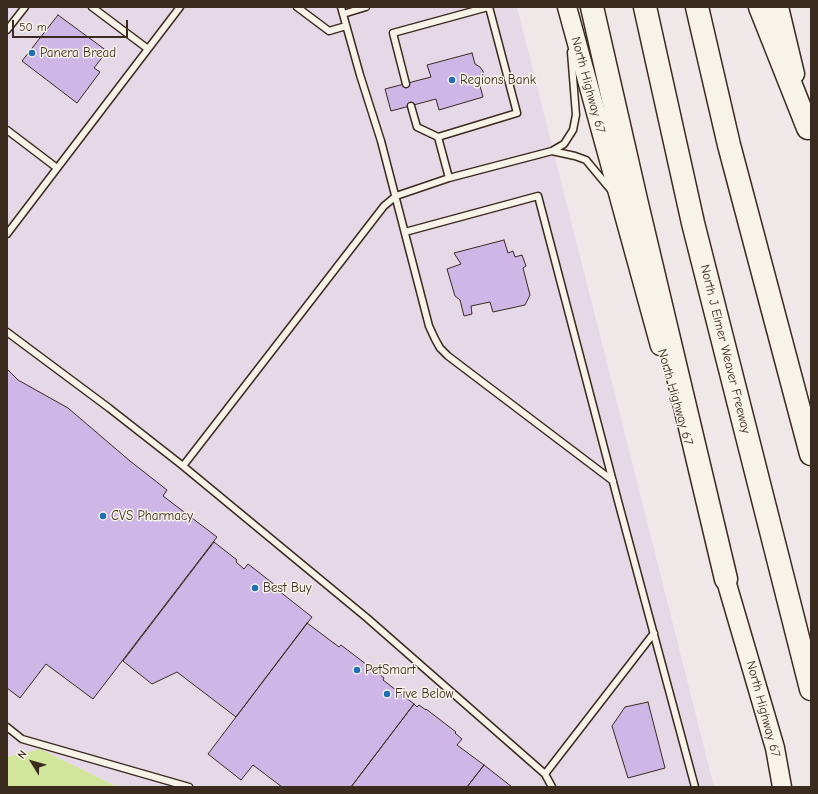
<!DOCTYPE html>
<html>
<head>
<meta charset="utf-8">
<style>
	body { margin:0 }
	#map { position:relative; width:818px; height:794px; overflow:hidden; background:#efe7e8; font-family:"Comic Neue",sans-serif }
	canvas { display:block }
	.frame { position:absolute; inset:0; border:8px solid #3b2a1e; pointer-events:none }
	.north { position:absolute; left:12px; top:742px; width:40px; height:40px; -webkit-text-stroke:3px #f7f3e8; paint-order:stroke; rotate:307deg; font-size:11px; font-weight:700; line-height:16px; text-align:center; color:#3b2a1e }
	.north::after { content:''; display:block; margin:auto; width:14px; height:18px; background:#3b2a1e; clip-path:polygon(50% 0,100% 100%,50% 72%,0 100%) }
	.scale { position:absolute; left:12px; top:20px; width:116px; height:18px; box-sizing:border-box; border:2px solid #3b2a1e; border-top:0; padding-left:5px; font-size:12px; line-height:14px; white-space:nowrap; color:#3b2a1e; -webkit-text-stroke:3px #f7f3e8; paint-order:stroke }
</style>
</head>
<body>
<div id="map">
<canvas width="818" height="794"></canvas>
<div class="frame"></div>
<div class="north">N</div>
<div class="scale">50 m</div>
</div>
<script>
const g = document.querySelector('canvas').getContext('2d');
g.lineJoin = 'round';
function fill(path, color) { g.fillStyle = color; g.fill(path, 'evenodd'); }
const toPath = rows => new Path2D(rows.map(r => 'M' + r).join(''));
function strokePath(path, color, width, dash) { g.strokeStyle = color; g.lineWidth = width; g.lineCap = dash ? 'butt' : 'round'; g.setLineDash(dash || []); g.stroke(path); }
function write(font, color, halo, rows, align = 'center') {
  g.font = font + ' "Comic Neue",sans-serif'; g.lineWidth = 3; g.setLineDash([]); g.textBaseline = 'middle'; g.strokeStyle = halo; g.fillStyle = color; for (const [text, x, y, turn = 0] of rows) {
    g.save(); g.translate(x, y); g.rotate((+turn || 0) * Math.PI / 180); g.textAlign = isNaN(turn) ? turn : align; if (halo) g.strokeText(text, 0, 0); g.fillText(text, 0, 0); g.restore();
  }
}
const built = toPath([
	[7,7,517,7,714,787,118,787,40,749,7,757]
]);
const green = toPath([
	[40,749,118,787,7,787,7,757]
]);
const building = toPath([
	[58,15,107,51,94,68,100,72,77,103,22,61,58,15],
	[472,53,475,64,480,67,483,71,484,77,483,83,480,86,483,97,439,110,436,99,391,111,385,89,431,77,427,65,472,53],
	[504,240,508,253,513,251,515,257,522,255,526,266,523,268,530,295,525,305,493,312,490,302,471,306,472,314,464,316,460,300,455,296,447,269,461,264,454,253,504,240],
	[7,369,18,380,68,408,130,461,167,490,163,496,217,537,93,699,46,664,20,698,7,688,7,369],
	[214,542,237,560,236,562,244,569,248,564,275,585,279,591,312,617,236,717,177,672,152,684,123,661,214,542],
	[307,623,339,647,341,645,384,678,383,680,414,704,351,787,282,787,253,765,241,780,208,754,307,623],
	[648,702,665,768,628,778,612,726,625,707,648,702],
	[414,704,417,707,419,705,426,710,426,709,456,732,455,733,462,739,457,745,484,765,467,787,351,787,414,704],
	[484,765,512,787,467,787,484,765]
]);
const service = toPath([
	[92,7,148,49],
	[297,7,329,31,346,26],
	[341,7,360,75,381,141,429,326,435,339,440,348,448,356,613,481],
	[343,14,366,7],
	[7,30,25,7],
	[406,84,393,33,488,7],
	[411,106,417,127,438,137,517,113,489,7],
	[7,130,57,168],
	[552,151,575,156,586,160,611,190],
	[449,178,552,151,564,144,573,130,576,115,571,52],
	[405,232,538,196,618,501,695,787],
	[7,234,180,7],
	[7,332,109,408,183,466,367,618,545,774,552,787],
	[183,466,384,206,396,196,449,178,438,137],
	[7,727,22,739,189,787],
	[545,774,654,633]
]);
const secondary = toPath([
	[567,7,660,346],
	[779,7,795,74],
	[722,567,775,748,782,787]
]);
const motorway = toPath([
	[592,7,637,204,726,579],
	[645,7,693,223,811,689],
	[697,7,729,145,811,454],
	[760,7,808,128]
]);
const markers = [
	[32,53,4,"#1f6fb2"],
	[452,80,4,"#1f6fb2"],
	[103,516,4,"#1f6fb2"],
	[255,588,4,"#1f6fb2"],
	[357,670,4,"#1f6fb2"],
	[387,694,4,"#1f6fb2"]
];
const poiNames = [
	["Panera Bread",40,53],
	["Regions Bank",460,80],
	["CVS Pharmacy",111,516],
	["Best Buy",263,588],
	["PetSmart",365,670],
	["Five Below",395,694]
];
const streetNames = [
	["North Highway 67",588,85,75],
	["North J Elmer Weaver Freeway",725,349,76],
	["North Highway 67",675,397,74],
	["North Highway 67",763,709,75]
];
fill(built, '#e5d9e8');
fill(green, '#d2e69b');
fill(building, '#ceb7e7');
strokePath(building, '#3b2a1e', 1);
strokePath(service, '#3b2a1e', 9);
strokePath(secondary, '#3b2a1e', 21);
strokePath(motorway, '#3b2a1e', 25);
strokePath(service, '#f7f3e8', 6);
strokePath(secondary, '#f7f3e8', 18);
strokePath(motorway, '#f7f3e8', 22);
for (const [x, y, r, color] of markers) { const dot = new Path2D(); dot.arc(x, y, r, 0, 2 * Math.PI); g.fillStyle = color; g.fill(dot); strokePath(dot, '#f7f3e8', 1.5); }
write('13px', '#3b2a1e', '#f7f3e8', poiNames, 'left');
write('13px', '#3b2a1e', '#f7f3e8', streetNames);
</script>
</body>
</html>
